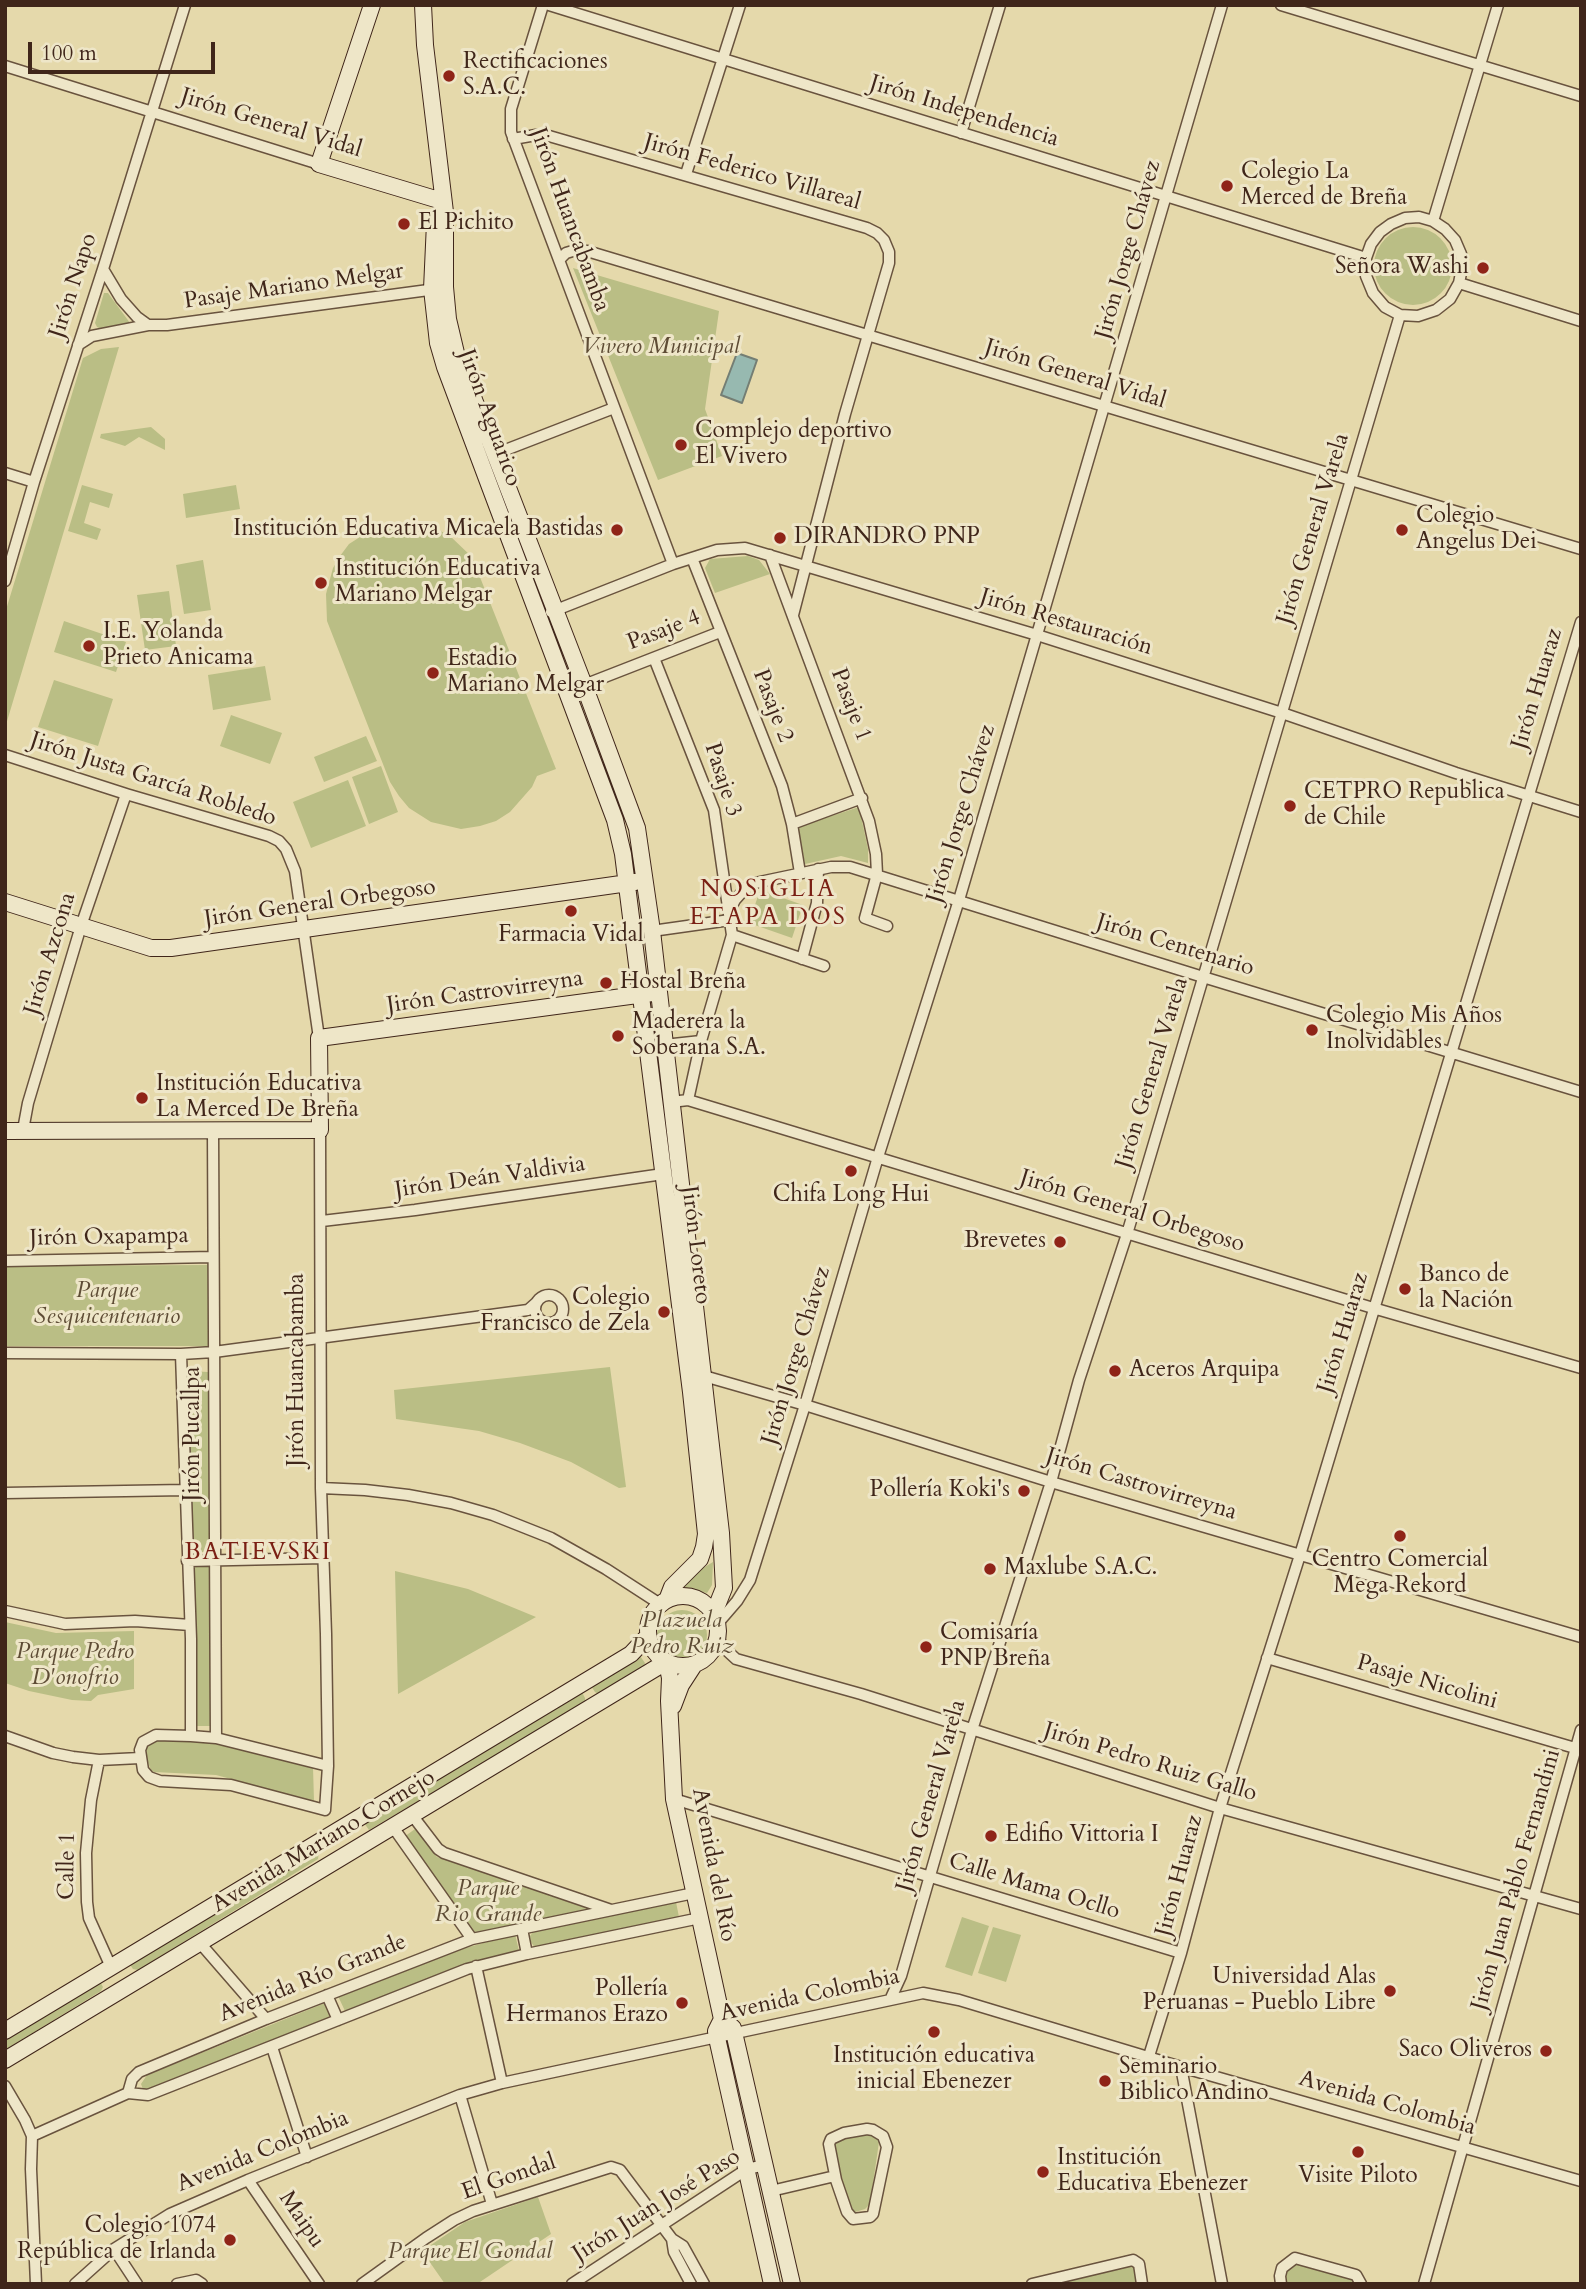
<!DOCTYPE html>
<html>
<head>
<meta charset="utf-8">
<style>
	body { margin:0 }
	#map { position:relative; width:1586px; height:2289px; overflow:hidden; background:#e5d9ab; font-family:Cardo,serif }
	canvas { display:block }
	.frame { position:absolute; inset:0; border:7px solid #40261a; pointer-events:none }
	.scale { position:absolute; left:28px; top:42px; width:187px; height:32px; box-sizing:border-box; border:4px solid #40261a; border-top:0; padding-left:9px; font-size:21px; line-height:24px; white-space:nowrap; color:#40261a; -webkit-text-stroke:5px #eee6c8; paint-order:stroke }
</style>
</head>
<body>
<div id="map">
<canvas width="1586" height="2289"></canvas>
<div class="frame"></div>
<div class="scale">100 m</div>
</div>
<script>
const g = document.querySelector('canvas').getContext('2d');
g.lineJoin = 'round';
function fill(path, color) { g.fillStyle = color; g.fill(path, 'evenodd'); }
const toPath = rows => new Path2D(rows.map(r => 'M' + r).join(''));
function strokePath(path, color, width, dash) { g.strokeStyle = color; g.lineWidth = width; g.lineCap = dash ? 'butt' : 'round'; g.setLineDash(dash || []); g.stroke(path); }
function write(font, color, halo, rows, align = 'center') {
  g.font = font + ' Cardo,serif'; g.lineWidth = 6; g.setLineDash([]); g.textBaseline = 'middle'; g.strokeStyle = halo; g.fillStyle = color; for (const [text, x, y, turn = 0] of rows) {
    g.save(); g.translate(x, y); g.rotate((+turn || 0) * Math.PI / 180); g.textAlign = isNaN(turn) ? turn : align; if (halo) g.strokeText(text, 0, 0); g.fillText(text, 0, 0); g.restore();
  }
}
const green = toPath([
	'1374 266a39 39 0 1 1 78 0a39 39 0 1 1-78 0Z',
	[573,268,719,311,705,409,722,456,658,480],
	[104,293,108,293,130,323,101,329,97,327,95,323],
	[119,347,5,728,5,613,83,358,101,349],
	[151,427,165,439,165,450,139,437,125,446,100,438,101,434],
	[82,485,113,494,109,508,90,502,84,523,101,529,97,540,68,531],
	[236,485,240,509,186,518,183,494],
	[400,523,425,524,437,529,450,536,472,557,556,769,537,776,532,787,510,812,496,821,480,826,461,829,431,822,409,808,399,796,390,782,327,621,326,594,333,568,340,556,349,544,360,537,385,525],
	[748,556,759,560,770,574,715,593,705,568,710,559],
	[203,560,211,610,184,614,176,565],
	[169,591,176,646,145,650,137,595],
	[64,621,126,642,116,672,54,652],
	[265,666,271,700,213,710,208,675],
	[54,680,113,699,98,746,38,727],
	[231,715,282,733,270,764,220,746],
	[366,736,377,761,324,782,314,757],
	[381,766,398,812,369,824,352,777],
	[348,780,366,826,311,848,293,802],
	[859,807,868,849,868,863,841,856,805,864,798,827],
	[760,890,803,905,792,938,749,923],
	[208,1265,209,1346,5,1346,5,1266],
	[610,1367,626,1487,619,1488,571,1462,520,1443,479,1431,396,1419,394,1390],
	[189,1371,208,1372,212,1552,193,1552],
	[713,1562,712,1585,707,1593,687,1589,677,1590,678,1583],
	[191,1567,211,1567,212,1726,192,1726],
	[395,1571,468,1589,536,1617,398,1694],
	'657 1635a25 25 0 1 1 50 0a25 25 0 1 1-50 0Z',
	[5,1622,56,1633,134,1631,134,1689,98,1695,91,1701,72,1700,29,1691,5,1683],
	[638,1653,645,1663,644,1666,598,1694,595,1692,589,1683],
	[580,1688,585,1698,585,1702,369,1830,360,1817],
	[157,1738,216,1741,313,1767,314,1801,216,1775,154,1772,151,1770,147,1760,146,1749,148,1740],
	[415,1829,437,1857,586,1906,588,1911,476,1934,404,1837],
	[321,1838,318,1859,138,1970,133,1969,127,1960],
	[676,1902,679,1917,535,1948,531,1942,530,1936,533,1932],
	[962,1917,989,1926,972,1976,945,1967],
	[993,1927,1021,1935,1006,1982,978,1973],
	[515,1934,519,1951,469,1964,345,2011,338,1996,448,1953],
	[98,1978,103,1987,101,1991,5,2050,5,2030],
	[325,2003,332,2019,147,2091,143,2089,141,2084,147,2075],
	[861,2130,877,2135,879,2142,870,2204,865,2209,852,2213,848,2209,830,2142],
	[538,2197,551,2234,477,2284,445,2284,422,2251,465,2222],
	[1297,2264,1351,2278,1355,2284,1287,2284,1285,2275,1287,2270],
	[1133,2265,1136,2269,1137,2284,1053,2284]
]);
const water = toPath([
	[737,353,757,360,742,403,721,395,737,353]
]);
const street = toPath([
	[543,5,511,109,511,132,673,564],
	[549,5,1366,258],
	[1281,5,1581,96],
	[5,66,319,164],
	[961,133,1000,5],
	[513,139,536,135,549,136,867,228,877,233,884,240,889,252,889,263,845,414,793,615],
	[686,174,740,5],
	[1419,217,1433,221,1445,229,1455,240,1461,254,1462,268,1459,283,1450,299,1436,310,1418,316,1400,315,1385,307,1373,293,1366,276,1366,258,1371,244,1380,232,1391,224,1405,218,1419,217],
	[1433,221,1498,5],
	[559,260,566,253,576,250,587,251,1581,549],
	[103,269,121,299,137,317,148,325],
	[1459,283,1581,321],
	[78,345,92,336,148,325,167,325,436,289],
	[495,454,614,408],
	[5,473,34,482],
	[770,555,869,821,876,854,877,874,865,918,887,926],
	[692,558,782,786,792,824,800,873],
	[5,581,34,482,103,269,185,5],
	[551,612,673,564,717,550,745,548,1037,635,1282,713,1456,773,1581,812],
	[654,658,714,810,732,935,701,1041,664,1045],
	[584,685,720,632],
	[5,755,126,794,269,836,279,841,286,849,295,871,319,1038],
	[792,824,862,798],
	[729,911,735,900,744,890,755,883,831,867,850,867,1203,977,1581,1092],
	[652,931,730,920],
	[732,935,824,966],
	[802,959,817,903,818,869],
	[688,1100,701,1041],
	[671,1102,688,1100,1373,1308,1581,1368],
	[23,1130,28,1103,81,926,126,794],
	[320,1130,321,1488,326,1634,328,1766,325,1810],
	[213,1131,216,1738],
	[322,1221,415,1210,663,1174],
	[5,1261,213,1257],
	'535 1309a14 14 0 1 1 28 0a14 14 0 1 1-28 0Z',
	[5,1353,181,1354,214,1352,528,1310,537,1302],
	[181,1354,191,1639,191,1736],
	[699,1376,704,1376,805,1405,1051,1482,1581,1637],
	[321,1488,365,1490,408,1495,451,1503,493,1515,551,1538,606,1569,660,1604],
	[5,1493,185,1490],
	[187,1561,324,1558],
	[5,1611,65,1624,135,1621,190,1625],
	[718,1623,737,1601,750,1580,805,1405,878,1157,959,900,1222,5],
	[718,1638,723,1647,736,1659,861,1694,1220,1808,1581,1909],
	[1267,1658,1575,1748],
	[5,1736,53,1753,73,1757,99,1760,140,1758],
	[99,1760,91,1800,86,1853,87,1902,89,1918,111,1967],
	[674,1799,1181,1953],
	[325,1810,231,1785,160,1781,149,1777,143,1770,140,1750,143,1742,156,1735,191,1736,216,1738,328,1766],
	[412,1815,438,1849,444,1853,611,1910],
	[393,1827,472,1939],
	[522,1929,527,1954],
	[200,1943,266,2019],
	[476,1966,502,2083],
	[327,1995,338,2020],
	[890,2000,901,1976,972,1730,1051,1482,1079,1380,1127,1234,1400,315],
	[272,2047,307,2157],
	[1149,2056,1181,1953,1220,1808,1300,1555,1581,622],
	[1181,2067,1222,2284],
	[5,2086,25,2120,32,2136,31,2169,36,2284],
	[128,2093,132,2079,139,2072,266,2019,472,1939,694,1893],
	[460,2095,492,2204],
	[867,2129,873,2130,883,2136,887,2147,873,2214,870,2217,853,2219,847,2212,836,2180,829,2144,831,2139,844,2133,867,2129],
	[32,2136,128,2093,148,2095,467,1969,527,1954,700,1918],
	[248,2180,319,2284],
	[771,2191,835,2176],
	[672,2239,674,2252,691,2284],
	[114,2249,137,2284],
	[75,2284,114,2249,170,2214,248,2180,460,2095,502,2083,923,1993,959,2000,1181,2067,1581,2181],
	[177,2284,196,2280,202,2284],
	[362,2284,426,2238,454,2220,473,2211,611,2167,620,2170,672,2239,683,2246,704,2284],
	[572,2284,747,2169,765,2165],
	[1032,2284,1133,2260,1139,2264,1142,2284],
	[1281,2284,1280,2276,1282,2268,1295,2258,1356,2275,1361,2284],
	[1424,2284,1581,1730]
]);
const secondary = toPath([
	[372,5,319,164,442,201],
	[423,5,425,45,445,212,445,287,448,319,456,353,584,685,637,828,652,931,721,1533,724,1588,714,1613],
	[435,223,432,289,438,343,445,367,615,820,623,854,691,1392,706,1534,704,1547,700,1559,672,1587,667,1600],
	[5,902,151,948,171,948,635,882],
	[5,1131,320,1130,319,1038,652,993],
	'648 1631a35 35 0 1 1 70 0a35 35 0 1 1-70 0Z',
	[667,1663,670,1678,669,1701,674,1799,722,2019,733,2028,792,2284],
	[673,1706,681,1685,694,1665],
	[722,2019,716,2031,717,2038,772,2284],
	[5,2031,631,1654,648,1636],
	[5,2060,666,1662]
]);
const markers = [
	[449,76,7,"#8f2418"],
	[1227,186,7,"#8f2418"],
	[404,224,7,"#8f2418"],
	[1483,268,7,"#8f2418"],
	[681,445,7,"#8f2418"],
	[617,530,7,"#8f2418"],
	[1402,530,7,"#8f2418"],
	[780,538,7,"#8f2418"],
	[321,583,7,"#8f2418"],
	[89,646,7,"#8f2418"],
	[433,673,7,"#8f2418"],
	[1290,806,7,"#8f2418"],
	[571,911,7,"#8f2418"],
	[606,983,7,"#8f2418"],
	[1312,1030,7,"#8f2418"],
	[618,1036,7,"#8f2418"],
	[142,1098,7,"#8f2418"],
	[851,1171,7,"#8f2418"],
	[1060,1242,7,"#8f2418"],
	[1405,1289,7,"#8f2418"],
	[664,1312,7,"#8f2418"],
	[1115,1371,7,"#8f2418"],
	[1024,1491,7,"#8f2418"],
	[1400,1536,7,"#8f2418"],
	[990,1569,7,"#8f2418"],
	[926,1647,7,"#8f2418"],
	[991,1836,7,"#8f2418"],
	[1390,1991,7,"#8f2418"],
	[682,2003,7,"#8f2418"],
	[934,2032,7,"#8f2418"],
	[1546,2051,7,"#8f2418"],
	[1105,2081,7,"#8f2418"],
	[1358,2152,7,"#8f2418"],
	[1043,2172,7,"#8f2418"],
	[230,2240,7,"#8f2418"]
];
const poiNames = [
	["Rectificaciones",463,63],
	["S.A.C.",463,89],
	["Colegio La",1241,173],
	["Merced de Breña",1241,199],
	["El Pichito",418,224],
	["Señora Washi",1469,268,"right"],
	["Complejo deportivo",695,432],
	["El Vivero",695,458],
	["Colegio",1416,517],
	["Angelus Dei",1416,543],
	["Institución Educativa Micaela Bastidas",603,530,"right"],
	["DIRANDRO PNP",794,538],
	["Institución Educativa",335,570],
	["Mariano Melgar",335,596],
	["I.E. Yolanda",103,633],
	["Prieto Anicama",103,659],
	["Estadio",447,660],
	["Mariano Melgar",447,686],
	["CETPRO Republica",1304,793],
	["de Chile",1304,819],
	["Farmacia Vidal",571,936,"center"],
	["Hostal Breña",620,983],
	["Colegio Mis Años",1326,1017],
	["Inolvidables",1326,1043],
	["Maderera la",632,1023],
	["Soberana S.A.",632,1049],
	["Institución Educativa",156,1085],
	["La Merced De Breña",156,1111],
	["Chifa Long Hui",851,1196,"center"],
	["Brevetes",1046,1242,"right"],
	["Banco de",1419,1276],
	["la Nación",1419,1302],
	["Colegio",650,1299,"right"],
	["Francisco de Zela",650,1325,"right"],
	["Aceros Arquipa",1129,1371],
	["Pollería Koki's",1010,1491,"right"],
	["Centro Comercial",1400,1561,"center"],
	["Mega Rekord",1400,1587,"center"],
	["Maxlube S.A.C.",1004,1569],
	["Comisaría",940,1634],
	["PNP Breña",940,1660],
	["Edifio Vittoria I",1005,1836],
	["Universidad Alas",1376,1978,"right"],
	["Peruanas - Pueblo Libre",1376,2004,"right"],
	["Pollería",668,1990,"right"],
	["Hermanos Erazo",668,2016,"right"],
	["Saco Oliveros",1532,2051,"right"],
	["Institución educativa",934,2057,"center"],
	["inicial Ebenezer",934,2083,"center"],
	["Seminario",1119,2068],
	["Biblico Andino",1119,2094],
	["Institución",1057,2159],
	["Educativa Ebenezer",1057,2185],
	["Visite Piloto",1358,2177,"center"],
	["Colegio 1074",216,2227,"right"],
	["República de Irlanda",216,2253,"right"]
];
const streetNames = [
	["Jirón Independencia",964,112,17],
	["Jirón General Vidal",271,124,17],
	["Jirón Federico Villareal",752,173,16],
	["Jirón Huancabamba",569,220,70],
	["Jirón Jorge Chávez",1129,250,-74],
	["Jirón Napo",74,286,-72],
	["Pasaje Mariano Melgar",294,287,-8],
	["Jirón General Vidal",1075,375,17],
	["Jirón Aguarico",489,418,70],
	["Jirón General Varela",1314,529,-73],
	["Jirón Restauración",1066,623,17],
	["Pasaje 4",664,631,-21],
	["Jirón Huaraz",1538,689,-73],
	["Pasaje 1",850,705,69],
	["Pasaje 2",772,706,69],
	["Jirón Justa García Robledo",153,780,18],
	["Pasaje 3",722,780,72],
	["Jirón Jorge Chávez",962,814,-73],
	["Jirón General Orbegoso",320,904,-8],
	["Jirón Centenario",1175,946,17],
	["Jirón Azcona",51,954,-73],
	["Jirón Castrovirreyna",485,993,-8],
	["Jirón General Varela",1153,1073,-73],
	["Jirón Deán Valdivia",490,1178,-8],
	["Jirón General Orbegoso",1132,1212,17],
	["Jirón Oxapampa",109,1238,-1],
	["Jirón Loreto",695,1245,83],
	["Jirón Huaraz",1344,1333,-73],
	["Jirón Jorge Chávez",797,1356,-73],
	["Jirón Huancabamba",298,1370,-90],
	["Jirón Pucallpa",194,1434,-90],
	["Jirón Castrovirreyna",1141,1485,17],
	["Pasaje Nicolini",1427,1683,16],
	["Jirón Pedro Ruiz Gallo",1150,1763,17],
	["Jirón General Varela",932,1796,-74],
	["Avenida Mariano Cornejo",324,1842,-31],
	["Avenida del Río",713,1865,79],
	["Calle 1",68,1866,-89],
	["Jirón Huaraz",1180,1876,-75],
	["Jirón Juan Pablo Fernandini",1517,1880,-74],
	["Calle Mama Ocllo",1034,1887,17],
	["Avenida Río Grande",313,1979,-22],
	["Avenida Colombia",810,1996,-12],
	["Avenida Colombia",1387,2104,16],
	["Avenida Colombia",263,2152,-22],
	["El Gondal",509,2178,-19],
	["Jirón Juan José Paso",657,2206,-32],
	["Maipu",301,2220,56]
];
const parkNames = [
	["Vivero Municipal",661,348],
	["Parque",107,1292],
	["Sesquicentenario",107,1318],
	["Plazuela",682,1622],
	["Pedro Ruiz",682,1648],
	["Parque Pedro",75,1653],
	["D'onofrio",75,1679],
	["Parque",488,1890],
	["Rio Grande",488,1916],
	["Parque El Gondal",470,2253]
];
const neighbourhoodNames = [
	["NOSIGLIA",768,890],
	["ETAPA DOS",768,918],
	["BATIEVSKI",258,1553]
];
fill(green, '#babe85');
fill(water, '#97b9b0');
strokePath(water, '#747e74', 2);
strokePath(street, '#69533e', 13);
strokePath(secondary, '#40261a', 18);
strokePath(street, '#eee6c8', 10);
strokePath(secondary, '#eee6c8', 16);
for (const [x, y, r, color] of markers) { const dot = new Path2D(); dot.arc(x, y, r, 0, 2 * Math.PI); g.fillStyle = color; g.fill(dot); strokePath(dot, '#eee6c8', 2.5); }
write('23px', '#40261a', '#eee6c8', poiNames, 'left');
write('23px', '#40261a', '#eee6c8', streetNames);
write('italic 23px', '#5e4c35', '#eee6c8', parkNames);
g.letterSpacing = '2px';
write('24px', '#7a1f14', '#eee6c8', neighbourhoodNames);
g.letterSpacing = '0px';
</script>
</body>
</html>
